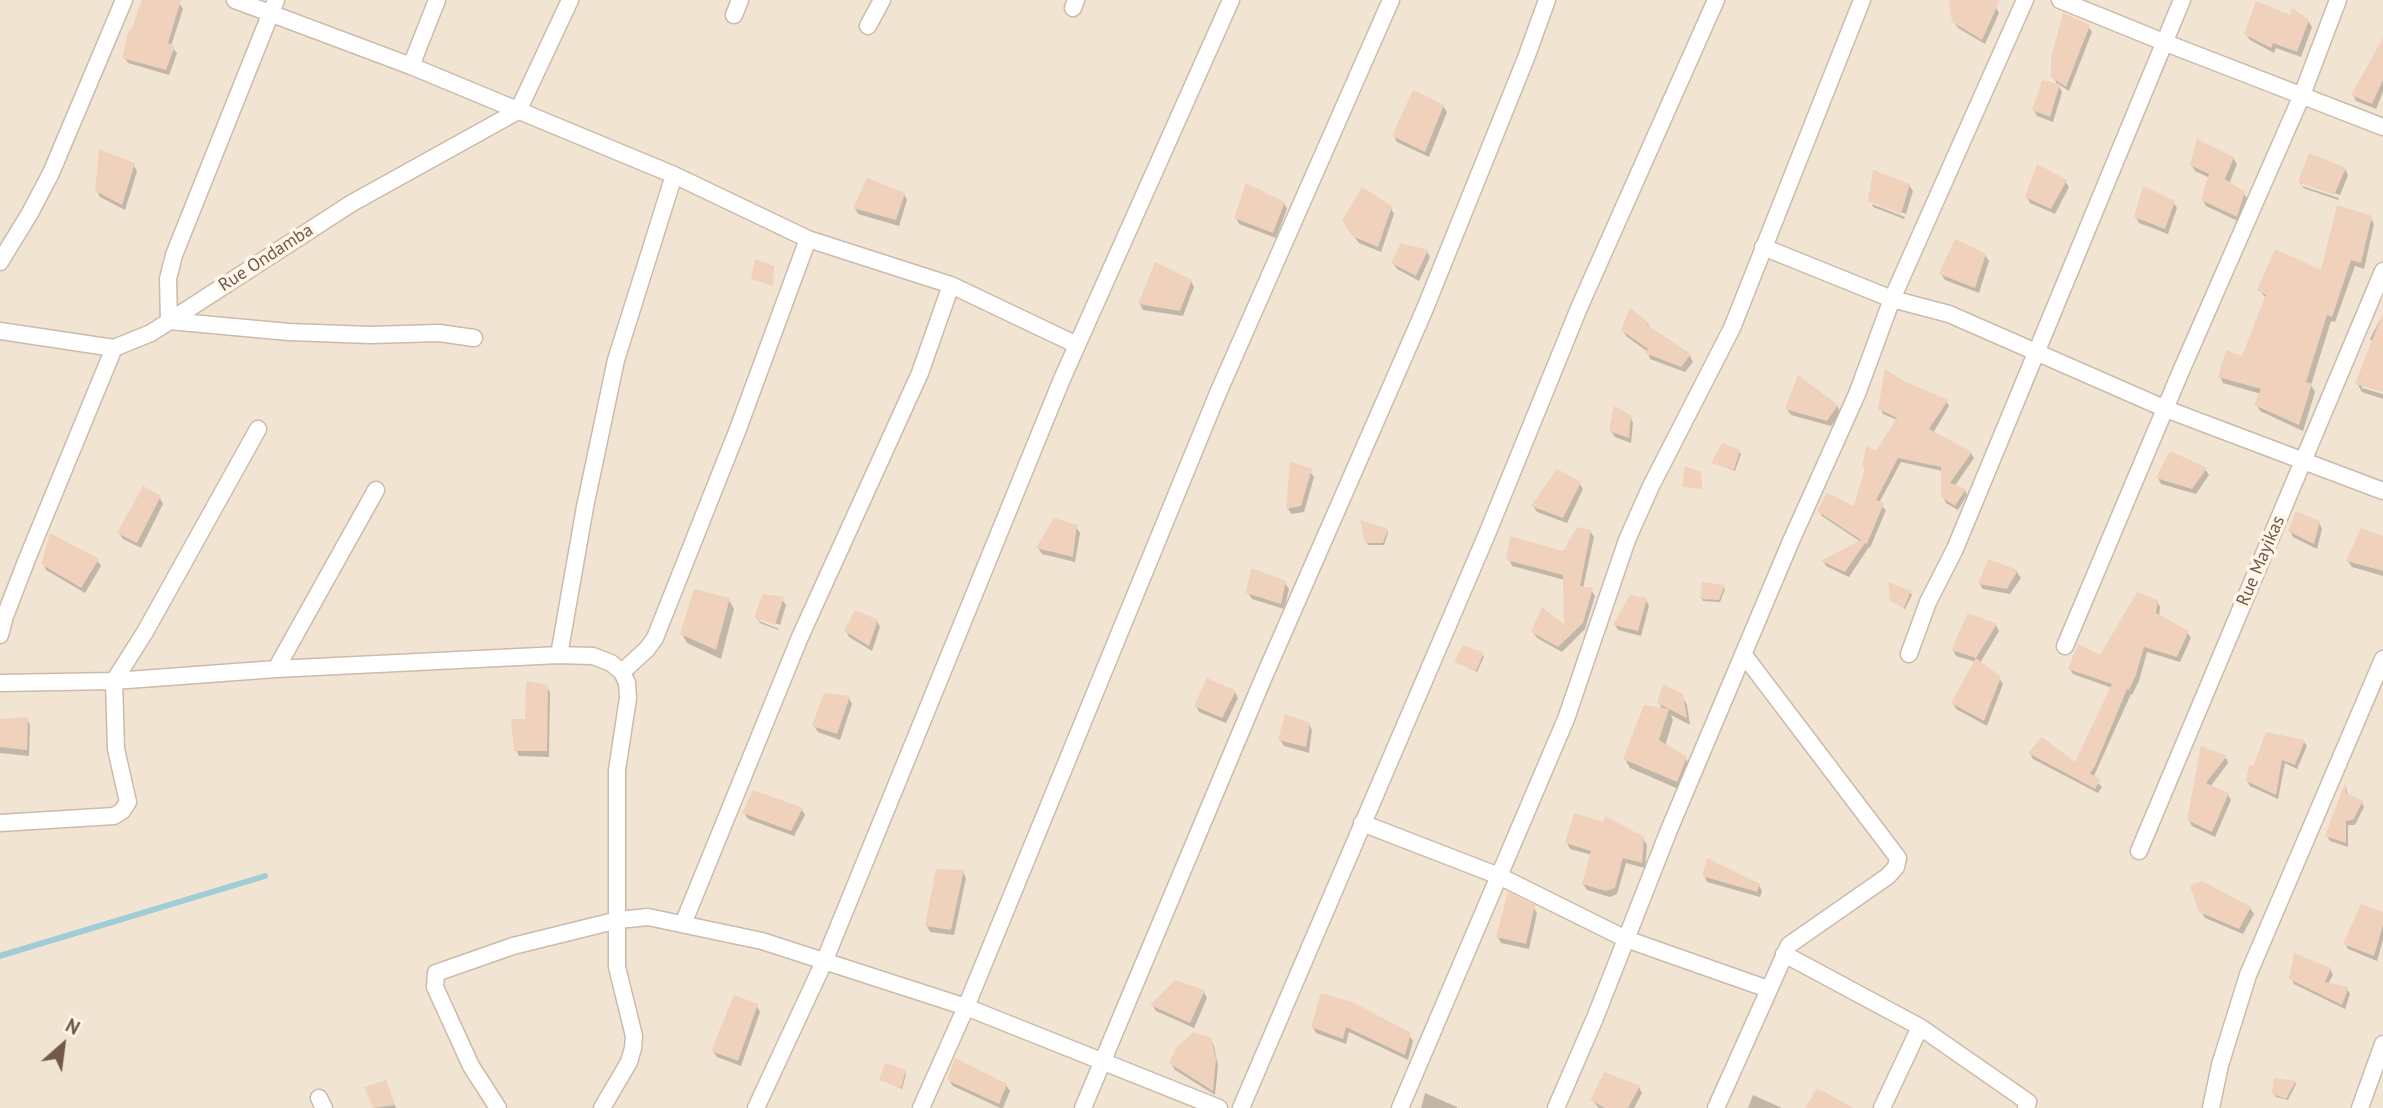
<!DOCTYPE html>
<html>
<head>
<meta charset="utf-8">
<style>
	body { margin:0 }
	#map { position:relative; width:2383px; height:1108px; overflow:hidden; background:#fbf2e3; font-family:"PT Sans",sans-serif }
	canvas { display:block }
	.north { position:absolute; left:28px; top:1010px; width:70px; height:70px; -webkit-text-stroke:5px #fef6e9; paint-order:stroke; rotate:28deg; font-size:19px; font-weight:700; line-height:28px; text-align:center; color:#72594a }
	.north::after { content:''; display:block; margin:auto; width:24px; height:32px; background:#72594a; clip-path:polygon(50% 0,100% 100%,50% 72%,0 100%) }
</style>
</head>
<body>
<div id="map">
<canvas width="2383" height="1108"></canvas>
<div class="north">N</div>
</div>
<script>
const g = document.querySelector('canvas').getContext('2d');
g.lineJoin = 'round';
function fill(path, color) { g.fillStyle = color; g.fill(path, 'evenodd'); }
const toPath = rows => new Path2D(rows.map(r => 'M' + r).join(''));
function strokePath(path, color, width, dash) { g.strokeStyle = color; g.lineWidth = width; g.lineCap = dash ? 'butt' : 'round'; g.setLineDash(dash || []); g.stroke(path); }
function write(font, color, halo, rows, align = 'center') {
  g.font = font + ' "PT Sans",sans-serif'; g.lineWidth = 7; g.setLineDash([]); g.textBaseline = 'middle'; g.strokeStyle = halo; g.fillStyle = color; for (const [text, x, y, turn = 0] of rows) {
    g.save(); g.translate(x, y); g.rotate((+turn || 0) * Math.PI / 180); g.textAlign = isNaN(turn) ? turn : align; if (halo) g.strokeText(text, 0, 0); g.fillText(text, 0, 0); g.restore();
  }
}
const residential = toPath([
	[0,0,2383,0,2383,1108,0,1108]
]);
const shadow = toPath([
	[144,0,172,0,179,3,183,9,171,46,177,53,169,75,128,63,124,57],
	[1955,0,1982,0,1996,7,1999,13,1985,44,1958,28,1954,22],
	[2291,17,2308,21,2312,27,2301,57,2276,48,2274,53,2250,40,2246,34],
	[2088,26,2092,32,2069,91,2058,84,2062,92,2053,122,2037,116,2034,110,2058,86,2053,76],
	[2383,52,2383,92,2376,109,2356,101,2353,95],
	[1443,106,1447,112,1429,157,1397,142,1394,136],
	[2233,158,2237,164,2229,184,2244,193,2247,200,2240,222,2206,206,2203,200,2210,178,2195,171,2191,164],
	[133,164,137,171,125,210,100,197,97,191],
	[2345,169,2348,175,2340,195,2302,182,2302,186,2339,198,2338,200,2303,188,2300,182],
	[2065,181,2069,187,2055,214,2030,203,2027,197],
	[1909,185,1913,191,1906,214,1871,200,1871,203,1870,201],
	[904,194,907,200,899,226,858,214,855,208],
	[2173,202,2177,208,2168,234,2139,223,2136,217],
	[1284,203,1287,209,1276,238,1239,224,1236,218],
	[1872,204,1905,217,1904,219,1873,207],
	[1391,208,1394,214,1381,252,1359,243,1347,228],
	[2370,217,2374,224,2364,269,2355,266,2335,322,2331,321,2311,385,2315,392,2303,431,2260,411,2256,404,2261,394,2223,383,2220,376,2243,359,2267,299,2259,290,2322,272],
	[1427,251,1430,257,1419,281,1397,269,1393,263],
	[1985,255,1989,261,1979,293,1945,280,1941,274],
	[1191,281,1194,287,1183,316,1143,310,1140,304],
	[2380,320,2383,321,2383,391,2362,384,2362,388,2383,394,2383,399,2362,392,2357,383,2373,343,2370,339],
	[1648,324,1651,330,1690,356,1693,362,1685,372,1650,359,1648,352,1626,336,1623,330],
	[1799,378,1837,406,1841,412,1831,426,1791,415,1787,409],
	[1903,382,1946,401,1949,406,1933,433,1971,453,1974,458,1954,487,1965,490,1967,495,1958,510,1946,503,1943,497,1943,471,1901,462,1879,503,1886,510,1870,548,1869,547,1849,577,1826,566,1824,562,1861,542,1822,516,1819,511,1855,508,1866,471,1864,467,1877,453,1897,420,1883,414,1880,408],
	[1630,416,1633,423,1631,443,1615,437,1611,431],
	[1739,452,1741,454,1735,471,1713,463],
	[2205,469,2209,475,2196,494,2161,484,2158,478],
	[1310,471,1314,477,1304,512,1291,514,1288,508],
	[1579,483,1583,489,1567,523,1537,512,1533,506],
	[160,498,163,504,141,548,123,539,119,533],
	[2319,522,2322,529,2317,549,2293,537,2290,531],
	[1076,527,1080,533,1075,562,1042,554,1038,548],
	[1387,530,1388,533,1384,545,1368,545,1366,542],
	[1590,531,1594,537,1583,588,1591,590,1595,596,1585,629,1562,652,1537,638,1533,632,1566,628,1565,580,1512,566,1509,559,1564,553],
	[2383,538,2383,576,2352,567,2348,561],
	[97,560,101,566,85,593,46,570,43,563],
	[1989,561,2017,572,2021,578,2010,594,1983,589,1980,584],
	[1285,583,1289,589,1284,609,1252,599,1248,593],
	[1724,587,1725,589,1720,602,1703,601,1702,599],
	[1910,592,1912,595,1905,609,1892,600],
	[782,599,786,605,780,625,759,617,759,621,779,629,778,630,760,623,756,617],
	[729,600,734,609,721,659,687,643,682,634],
	[1646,600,1649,606,1641,636,1618,630,1615,625],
	[2157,601,2160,607,2159,617,2187,632,2191,638,2180,662,2147,652,2139,681,2132,695,2131,694,2093,778,2102,787,2098,793,2033,759,2030,753,2076,765,2112,688,2073,674,2070,669,2100,658],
	[877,621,880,627,872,651,849,637,846,631],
	[1996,625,1999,631,1980,663,1999,678,2003,684,1987,726,1956,709,1953,703,1976,662,1956,656,1953,650],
	[1483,655,1484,657,1477,672,1456,662],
	[547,686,550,693,549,757,519,756,516,750,527,721],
	[1235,692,1238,698,1226,723,1199,712,1196,706],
	[1682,696,1687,705,1690,725,1671,715,1673,720,1665,746,1686,759,1692,768,1683,791,1630,768,1625,759,1663,710,1659,703],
	[849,698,852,704,840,740,818,732,814,726],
	[27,719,30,725,29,756,0,753,0,721],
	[1309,724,1312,730,1309,753,1284,746,1280,740],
	[2304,742,2307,746,2297,769,2285,763,2278,799,2250,786,2247,781],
	[2202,749,2226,758,2228,763,2210,787,2228,795,2231,800,2215,837,2192,826,2189,820],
	[2346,787,2348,796,2362,803,2364,807,2355,825,2348,825,2348,847,2330,841,2327,836],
	[802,810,805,815,794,836,748,819,744,813],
	[1643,838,1647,845,1645,868,1626,863,1617,894,1610,897,1587,890,1583,884,1592,855,1570,849,1567,843],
	[963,872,966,878,954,935,930,932,927,926],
	[1704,875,1759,885,1762,891,1760,897,1707,882],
	[1533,907,1537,913,1529,949,1501,943,1498,937],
	[2250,908,2254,914,2243,934,2205,918,2201,911],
	[2383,914,2383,940,2377,961,2348,949,2345,943],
	[2330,969,2333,975,2328,984,2347,989,2350,994,2345,1009,2294,984,2291,978],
	[1204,992,1207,998,1194,1028,1156,1011,1152,1005],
	[1322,995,1409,1035,1413,1041,1408,1060,1349,1032,1346,1044,1316,1033,1313,1027],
	[757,1006,760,1012,741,1066,717,1057,713,1051],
	[1210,1039,1214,1046,1218,1066,1215,1095,1175,1070,1171,1063],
	[905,1072,906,1074,902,1089,881,1079],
	[949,1080,1006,1085,1010,1091,1003,1108,1000,1108,953,1086],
	[386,1082,396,1108,375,1108,366,1088],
	[2295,1082,2296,1084,2288,1100,2276,1097,2274,1094],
	[1639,1087,1642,1093,1634,1108,1599,1108,1592,1100],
	[1425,1093,1457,1107,1457,1108,1421,1108],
	[1753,1095,1782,1108,1748,1108]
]);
const stream = toPath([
	[0,956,265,876]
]);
const building = toPath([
	[142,0,181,0,168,43,175,46,166,70,122,58,129,29,131,30],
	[1949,0,2000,0,1982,40,1952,22],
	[2256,1,2290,15,2292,8,2309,20,2297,52,2273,43,2271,48,2244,34],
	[2063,13,2090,25,2066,87,2051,77,2051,58],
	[2383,38,2383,80,2372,104,2351,95],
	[2042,80,2060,84,2050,117,2032,110],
	[1413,90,1444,105,1425,152,1392,136],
	[2197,139,2234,157,2225,179,2245,192,2237,217,2201,200,2209,174,2190,165],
	[99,149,135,163,122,205,95,191],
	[2309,153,2346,168,2334,195,2298,182],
	[2037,164,2067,180,2051,209,2025,197],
	[1873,170,1910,184,1901,214,1868,201],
	[867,178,905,193,896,220,853,208],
	[1246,183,1285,202,1273,233,1234,218],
	[2143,186,2175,201,2165,229,2134,217],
	[1362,187,1392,206,1378,247,1354,237,1342,221],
	[2337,205,2372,216,2361,263,2351,260,2332,317,2327,315,2306,382,2312,384,2299,425,2254,405,2261,389,2218,377,2226,350,2242,356,2266,295,2257,290,2275,249,2321,270],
	[1955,239,1986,254,1975,288,1939,274],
	[1401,243,1428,250,1416,276,1391,263],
	[755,259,774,266,773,286,751,279],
	[1155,262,1192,280,1180,311,1138,304],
	[1630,308,1649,323,1647,325,1691,354,1681,367,1645,353,1648,349,1621,330],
	[2382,315,2383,315,2383,392,2355,384],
	[1885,369,1904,381,1948,400,1929,429,1972,452,1950,483,1966,489,1955,506,1941,497,1941,467,1898,458,1876,500,1884,503,1867,544,1865,543,1845,572,1821,561,1861,540,1817,511,1827,493,1854,506,1865,468,1862,467,1866,446,1876,451,1897,418,1878,409],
	[1798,375,1838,405,1827,421,1785,409],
	[1614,406,1631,415,1629,438,1609,431],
	[1722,443,1740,450,1734,470,1711,463],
	[2170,451,2207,468,2192,489,2156,478],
	[1290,461,1312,469,1301,506,1286,509],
	[1685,466,1701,472,1702,489,1682,487],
	[1557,469,1581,482,1563,518,1531,506],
	[143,486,161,496,137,543,117,533],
	[2296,511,2320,521,2314,544,2288,531],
	[1054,518,1077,525,1073,557,1036,548],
	[1360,520,1388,529,1383,543,1365,543],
	[1577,527,1591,530,1580,586,1593,588,1583,623,1558,647,1531,632,1542,607,1564,624,1563,575,1506,560,1510,536,1563,551],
	[2361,528,2383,536,2383,571,2346,561],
	[50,533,99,559,81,588,41,564],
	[1988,559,2018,570,2007,589,1978,584],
	[1251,568,1286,581,1281,604,1246,593],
	[1702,582,1725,585,1719,600,1700,599],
	[1888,582,1911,591,1904,608,1890,601],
	[694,589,730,598,716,650,680,634],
	[2137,592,2158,600,2156,613,2189,631,2177,657,2144,647,2136,675,2129,690,2127,689,2095,766,2090,773,2100,780,2095,789,2028,753,2042,737,2075,762,2112,684,2068,669,2078,644,2100,655],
	[763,594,784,597,775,625,754,617],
	[1630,595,1647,598,1638,631,1613,625],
	[855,610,878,620,869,646,844,631],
	[1968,613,1997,624,1976,658,1951,650],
	[1463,645,1484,653,1476,671,1454,662],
	[1976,658,2001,677,1984,721,1951,703],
	[1207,678,1236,691,1222,718,1194,706],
	[526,681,548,685,547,751,514,751,511,719,525,719],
	[1663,684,1683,694,1687,718,1657,703],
	[824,693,850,696,837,734,812,726],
	[1644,705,1669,709,1659,740,1687,757,1677,782,1623,759],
	[1285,714,1310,723,1306,747,1278,740],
	[28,717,27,750,0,747,0,719],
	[2266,732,2305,740,2295,765,2282,760,2276,795,2246,781,2249,765,2253,766],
	[2201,746,2227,756,2206,783,2229,793,2212,832,2187,820],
	[2345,783,2346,793,2363,801,2353,820,2346,821,2346,843,2325,836],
	[753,790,803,808,791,831,742,813],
	[1574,813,1603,822,1605,816,1644,837,1642,863,1623,858,1615,888,1606,891,1582,884,1591,851,1565,843],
	[1707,858,1760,884,1757,892,1702,876],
	[936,869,964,870,951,930,925,926],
	[2202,881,2251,907,2239,929,2199,912,2190,886],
	[1508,892,1535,905,1526,944,1496,937],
	[2361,904,2383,912,2383,925,2374,956,2343,944],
	[2294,953,2331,968,2325,982,2349,987,2342,1005,2289,979],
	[1175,980,1205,990,1190,1023,1150,1005],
	[1321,993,1352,1002,1411,1033,1405,1055,1346,1027,1343,1039,1311,1027],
	[734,995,758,1004,738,1061,711,1051],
	[1194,1032,1211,1038,1216,1059,1213,1091,1169,1063,1176,1048],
	[955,1058,1007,1084,999,1104,947,1080],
	[885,1063,906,1070,901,1088,879,1080],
	[1604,1072,1640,1086,1628,1108,1605,1108,1590,1100],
	[2274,1078,2296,1081,2286,1099,2272,1094],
	[386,1080,395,1105,373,1108,364,1087],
	[1817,1088,1854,1108,1805,1108]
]);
const street = toPath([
	[235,0,411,66,674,175,808,239,951,285,1077,345],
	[276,0,174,255,168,279,169,321,289,332,370,335,439,333,474,338],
	[2060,0,2166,43,2383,127],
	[1073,8,1076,0],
	[734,15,740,0],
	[868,26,882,0],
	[411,66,437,0],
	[1763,247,1892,299,1949,314,2166,409,2383,491],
	[0,262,30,213,51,173,124,0],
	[0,331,114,348,151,333,352,203,518,111,570,0],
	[0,635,5,616,27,559,114,348],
	[2065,646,2181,371,2302,95,2338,0],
	[1909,654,1928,602,1955,549,2182,0],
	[559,655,585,507,616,360,674,175],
	[276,669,376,490],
	[622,672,647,649,655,638,738,429,808,239],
	[0,683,114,681,276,669,559,655,593,656,611,663,622,672,627,683,628,698,617,770,617,967,634,1036,633,1048,629,1062,602,1108],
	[0,823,114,816,122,811,128,802,116,749,114,681,145,632,258,429],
	[1362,823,1499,876,1626,939,1768,989],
	[2139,851,2383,271],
	[683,924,800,637,920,373,951,285],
	[1784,954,1920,1027,2028,1102,2026,1108],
	[319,1098,324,1108],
	[498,1108,471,1066,435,987,436,973,513,946,618,920,648,917,762,941,966,1007,1219,1108],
	[756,1108,824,962,1062,379,1231,0],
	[921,1108,966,1007,1218,393,1391,0],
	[1083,1108,1263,679,1424,311,1526,58,1547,0],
	[1241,1108,1487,534,1579,308,1716,0],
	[1400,1108,1566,719,1627,540,1651,486,1732,328,1862,0],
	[1556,1108,1595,1018,1669,830,1791,541,1857,394,1892,299,2025,0],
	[1716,1108,1789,945,1888,876,1896,867,1898,858,1744,655],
	[1882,1108,1920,1027],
	[2211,1108,2220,1065,2248,975,2383,659],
	[2360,1108,2383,1044]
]);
const streetNames = [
	["Rue Ondamba",266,258,-33],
	["Rue Mayikas",2261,561,-67]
];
fill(residential, '#f2e4d2');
fill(shadow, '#0003');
strokePath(stream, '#a0ccd5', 6);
fill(building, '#efd1bc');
strokePath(street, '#ccbaaa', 19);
strokePath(street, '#fff', 16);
write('18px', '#72594a', '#fef6e9', streetNames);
</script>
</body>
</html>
